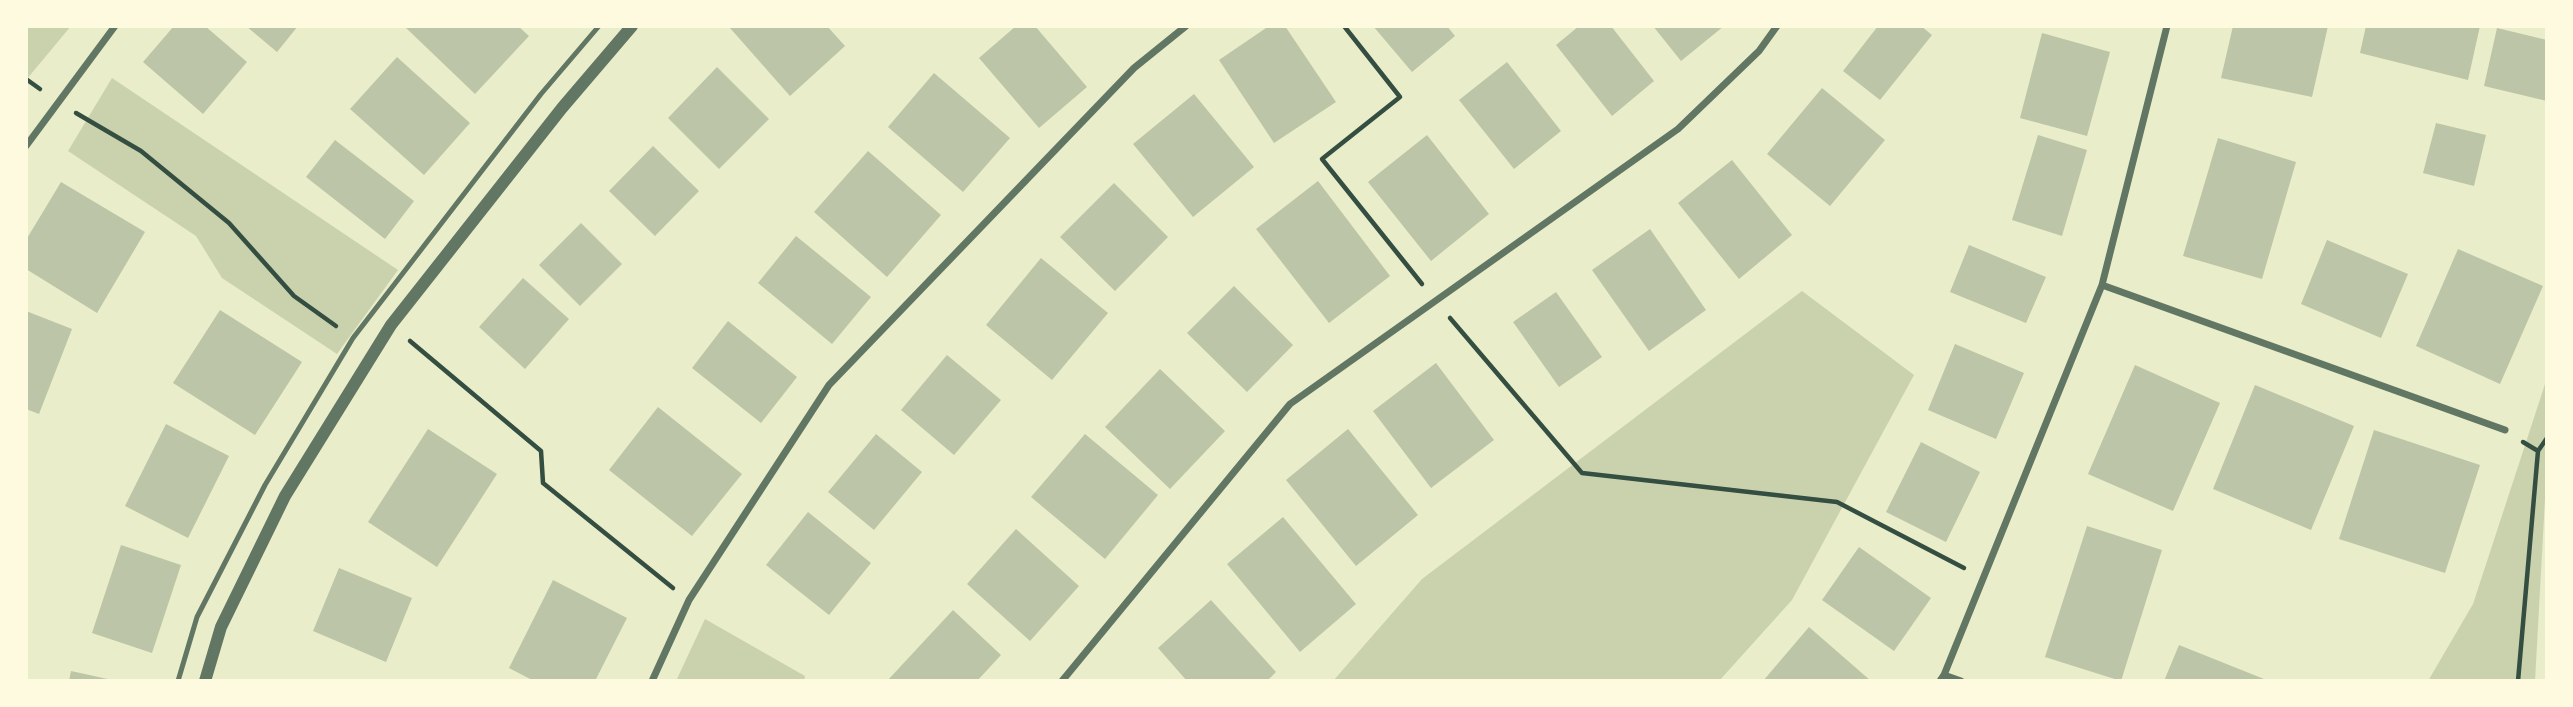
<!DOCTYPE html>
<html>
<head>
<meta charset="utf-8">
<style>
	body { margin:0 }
	#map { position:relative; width:2573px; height:707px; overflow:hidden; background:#e9edc9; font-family:"Roboto Condensed",sans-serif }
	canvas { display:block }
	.frame { position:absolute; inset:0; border:28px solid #fefae0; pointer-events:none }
</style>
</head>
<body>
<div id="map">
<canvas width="2573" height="707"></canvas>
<div class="frame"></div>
</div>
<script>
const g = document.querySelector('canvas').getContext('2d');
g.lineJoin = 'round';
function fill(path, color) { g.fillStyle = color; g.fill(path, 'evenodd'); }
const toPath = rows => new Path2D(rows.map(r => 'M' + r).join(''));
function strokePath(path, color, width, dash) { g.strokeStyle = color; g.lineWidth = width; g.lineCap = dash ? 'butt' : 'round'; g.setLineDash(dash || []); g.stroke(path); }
const green = toPath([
	[26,26,71,26,26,80],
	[112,78,398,270,337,354,222,278,196,236,68,151],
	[1802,291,1914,375,1792,600,1719,681,1333,681,1422,579],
	[2547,378,2547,463,2535,681,2428,681,2473,604],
	[705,619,805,676,804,681,676,681]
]);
const building = toPath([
	[174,26,205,26,247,62,203,114,143,62],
	[246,26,298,26,277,52],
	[404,26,518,26,529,36,475,94],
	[731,26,827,26,845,46,790,96,730,28],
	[1016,26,1035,26,1087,87,1039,128,979,58],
	[1269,26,1285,26,1336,102,1274,143,1219,60],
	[1373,26,1447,26,1455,36,1412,72],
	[1579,26,1611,26,1654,81,1612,116,1556,45],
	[1653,26,1724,26,1681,61],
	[1878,26,1921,26,1932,35,1880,100,1843,71],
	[2233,26,2328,26,2312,97,2221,78],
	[2366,26,2480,26,2468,80,2360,53],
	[2497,28,2547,40,2547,101,2484,86],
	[2042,33,2110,52,2087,136,2020,118],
	[397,57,470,123,424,175,350,109],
	[1507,62,1561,131,1514,169,1459,100],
	[717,67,769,119,719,169,668,118],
	[934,73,1010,138,963,192,888,127],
	[1822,88,1885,140,1830,206,1767,154],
	[1194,94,1254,167,1193,217,1133,144],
	[2436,123,2486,135,2474,186,2423,173],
	[1427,135,1489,214,1431,261,1368,182],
	[2038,135,2087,150,2062,236,2012,220],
	[2218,138,2296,162,2262,279,2183,256],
	[335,140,414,201,385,239,306,177],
	[653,146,699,191,655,236,609,191],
	[868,151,941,215,887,277,814,212],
	[1732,160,1792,235,1739,279,1678,203],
	[1318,181,1390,276,1329,323,1256,229],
	[61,182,145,232,97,313,26,269,26,240],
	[1114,183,1168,237,1115,291,1060,237],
	[581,223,622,264,580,306,539,265],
	[1650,229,1706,310,1649,351,1592,270],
	[796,236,871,297,832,344,758,283],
	[2327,240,2408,274,2381,338,2301,304],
	[1969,245,2046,277,2026,323,1950,292],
	[2458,249,2543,286,2500,384,2416,346],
	[1041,258,1108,313,1052,380,986,325],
	[523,278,569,319,525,369,479,327],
	[1234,286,1293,345,1247,392,1187,333],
	[1556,292,1602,357,1559,387,1513,322],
	[220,310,302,362,255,435,173,383],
	[26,311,72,329,39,414,26,409],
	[728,321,797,377,761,423,692,368],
	[1955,344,2024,373,1996,439,1928,410],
	[947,355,1001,400,954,455,901,410],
	[1436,363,1494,440,1431,488,1373,411],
	[2135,365,2220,403,2173,511,2088,474],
	[1160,369,1225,431,1170,489,1105,427],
	[2255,385,2354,426,2311,530,2213,489],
	[658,407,742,474,692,536,609,470],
	[166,424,229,456,188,538,125,506],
	[428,429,497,474,437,567,368,522],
	[1348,429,1418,515,1356,566,1286,480],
	[2374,430,2480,465,2445,573,2339,539],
	[876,434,922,472,874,530,828,492],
	[1085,434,1158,495,1105,559,1031,497],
	[1921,442,1980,472,1946,542,1886,512],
	[808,512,871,563,829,615,766,565],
	[1283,517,1356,604,1300,652,1227,564],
	[2087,526,2162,550,2121,681,2045,657],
	[1016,529,1079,586,1030,641,967,584],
	[121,545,181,565,152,653,92,633],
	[1859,547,1931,598,1894,651,1822,600],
	[339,568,412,598,386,662,313,631],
	[553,580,627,618,595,681,534,681,509,668],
	[1211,600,1276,672,1267,681,1187,681,1158,648],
	[953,610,1001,655,977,681,887,681],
	[1809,627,1871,681,1763,681],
	[2179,645,2269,681,2164,681],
	[71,671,112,680,112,681,69,681]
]);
const path = toPath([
	[1344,26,1400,97,1322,159,1422,284],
	[26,79,40,89],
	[76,113,141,151,229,223,294,296,336,326],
	[1450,318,1582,473,1837,502,1964,568],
	[410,341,541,451,543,483,673,588],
	[2538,451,2547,438],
	[2518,681,2538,451,2523,442]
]);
const service = toPath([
	[178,681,197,617,265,485,353,338,541,94,599,26]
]);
const minor = toPath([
	[26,146,115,26],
	[2102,285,2505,430],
	[1944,675,1961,681],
	[652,681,689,600,829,385,1134,68,1186,26],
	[1062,681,1290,404,1678,129,1759,51,1777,26],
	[1940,681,1944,675,2102,285,2167,26]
]);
const tertiary = toPath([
	[205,681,221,627,285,496,391,325,562,108,632,26]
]);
fill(green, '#cad2ad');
fill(building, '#bcc5a7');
strokePath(path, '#344e41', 4.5);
strokePath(service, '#617663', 5);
strokePath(minor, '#617663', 7);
strokePath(tertiary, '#617663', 12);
</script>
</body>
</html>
